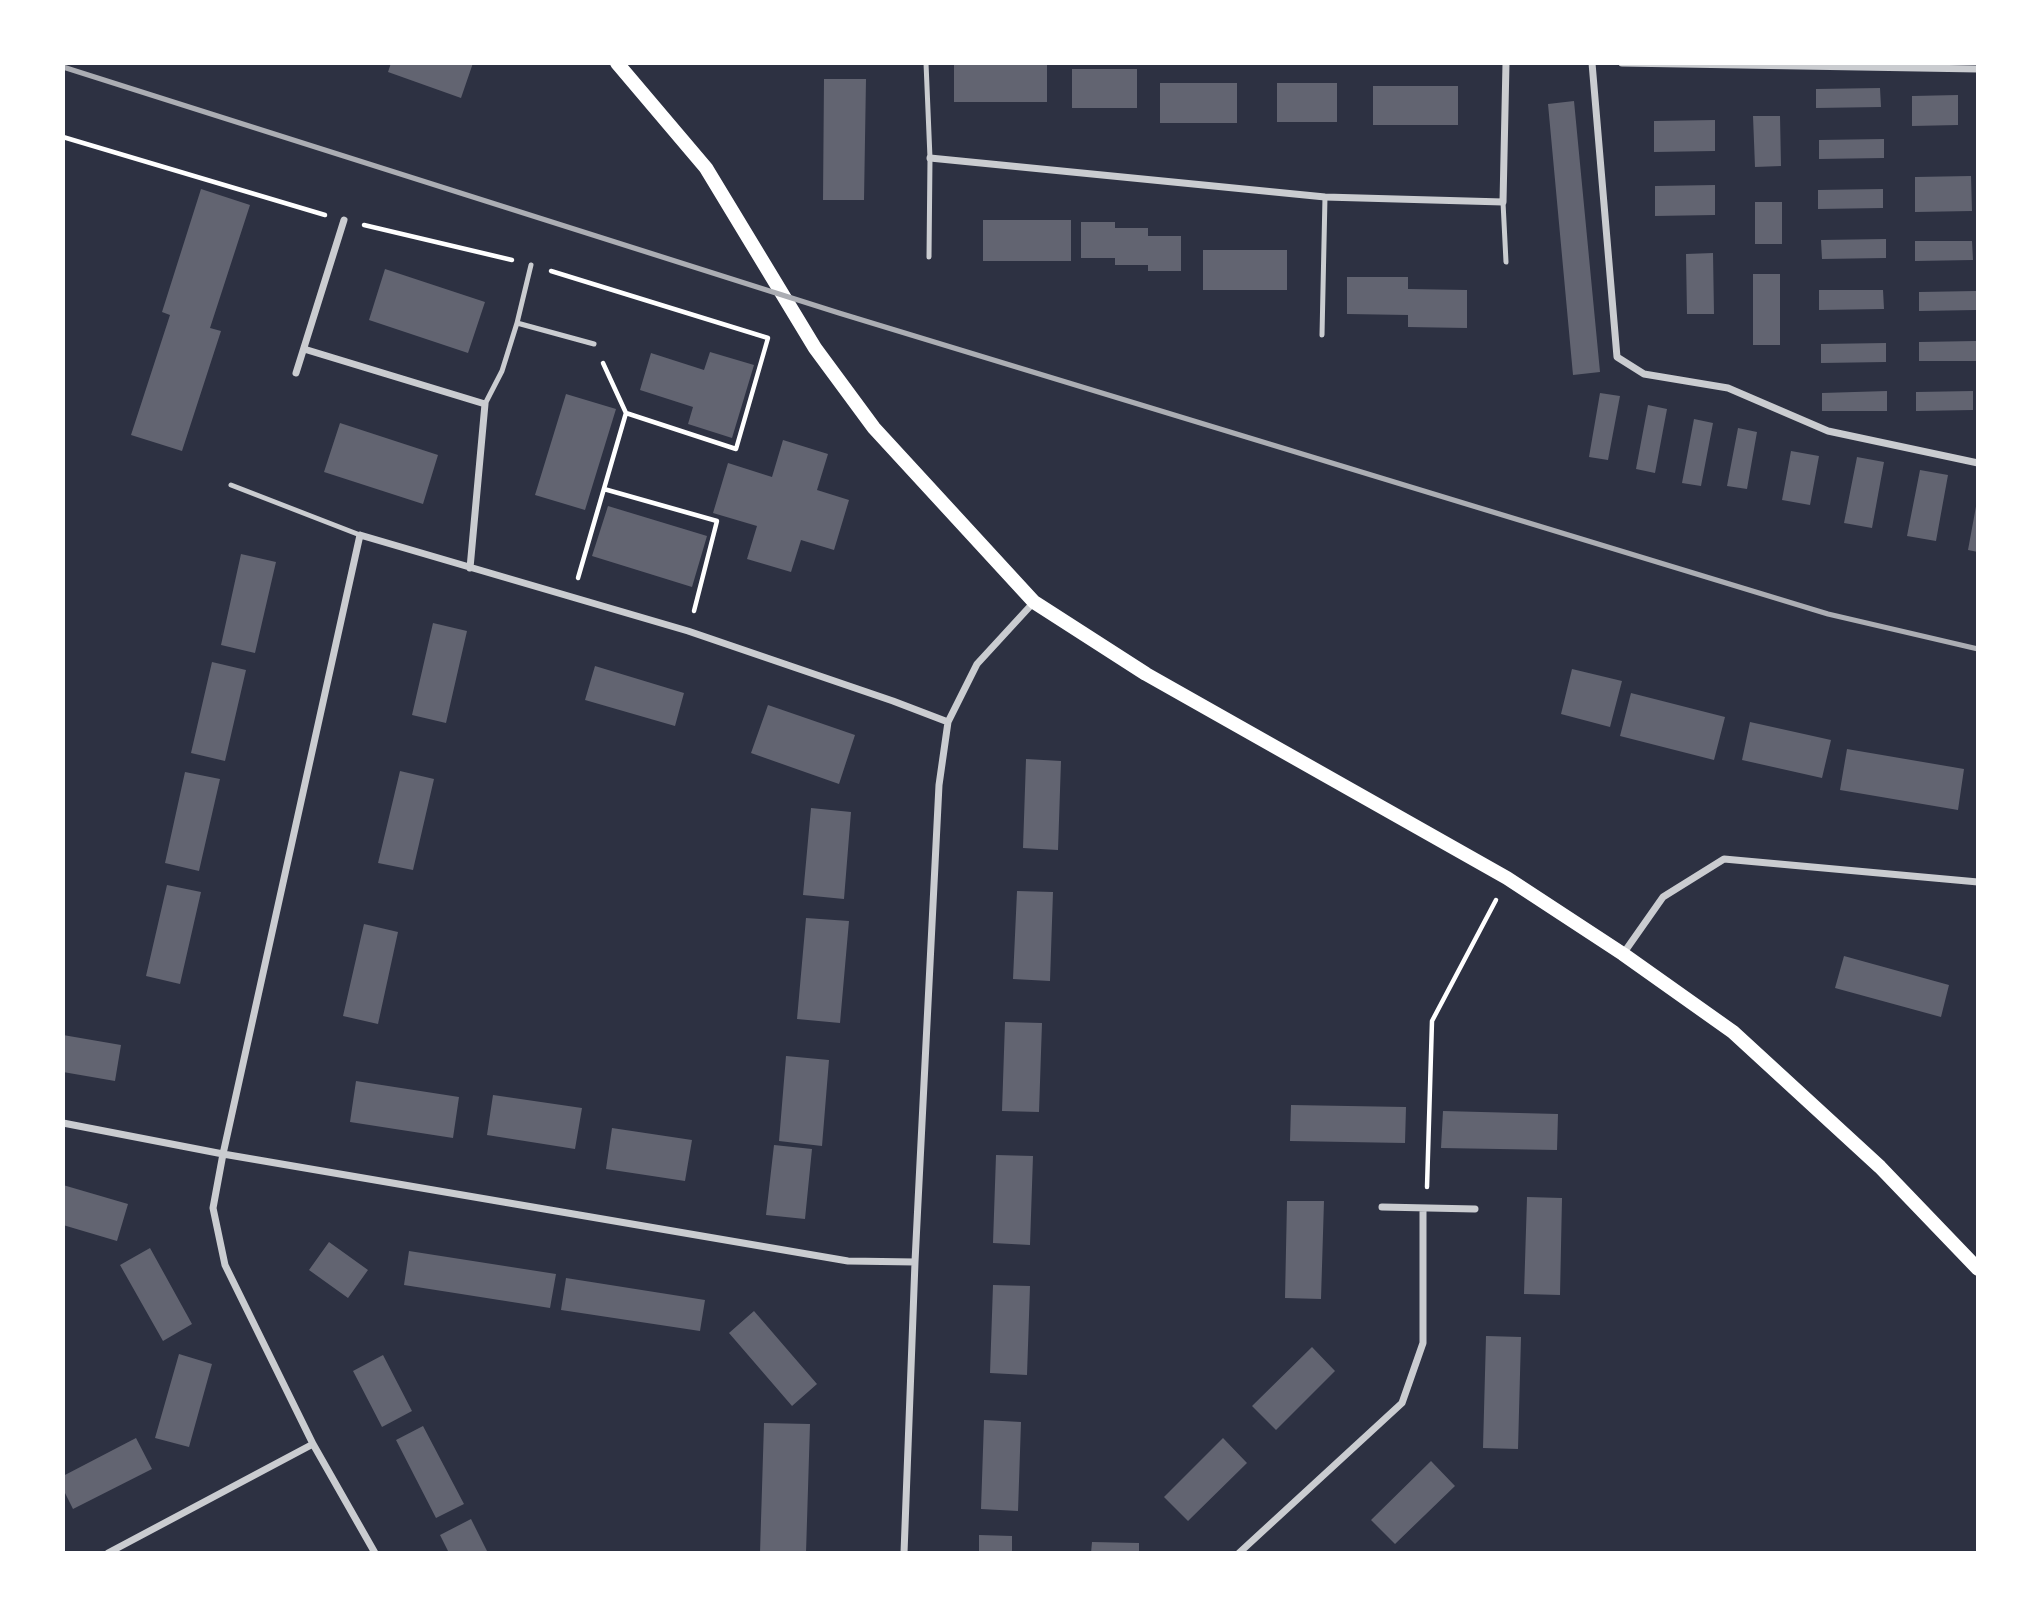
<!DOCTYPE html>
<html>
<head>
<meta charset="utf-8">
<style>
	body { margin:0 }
	#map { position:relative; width:2041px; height:1616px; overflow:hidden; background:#2d3142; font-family:"Sofia Sans Condensed",sans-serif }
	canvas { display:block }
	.frame { position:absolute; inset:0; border:65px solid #fff; pointer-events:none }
</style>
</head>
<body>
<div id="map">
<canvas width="2041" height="1616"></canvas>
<div class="frame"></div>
</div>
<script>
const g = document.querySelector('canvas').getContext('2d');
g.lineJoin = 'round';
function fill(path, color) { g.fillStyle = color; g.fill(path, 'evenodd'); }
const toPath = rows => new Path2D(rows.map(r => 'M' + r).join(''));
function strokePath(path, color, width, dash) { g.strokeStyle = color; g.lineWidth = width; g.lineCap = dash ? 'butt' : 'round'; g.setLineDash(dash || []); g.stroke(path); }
const building = toPath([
	[391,63,473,63,461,98,388,72],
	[954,65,1047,65,1047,102,954,102],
	[1072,69,1137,69,1137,108,1072,108],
	[824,79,866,79,864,200,823,200],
	[1160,83,1237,83,1237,123,1160,123],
	[1277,83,1337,83,1337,122,1277,122],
	[1373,86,1458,86,1458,125,1373,125],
	[1880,88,1881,107,1816,108,1816,89],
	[1958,95,1958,125,1912,126,1912,96],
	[1574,101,1600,372,1573,375,1548,104],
	[1753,116,1780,116,1781,166,1755,167],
	[1715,120,1715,151,1654,152,1654,121],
	[1884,139,1884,158,1819,159,1819,140],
	[1971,176,1972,211,1915,212,1915,177],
	[1715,185,1715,215,1655,216,1655,186],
	[201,189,250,205,210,328,221,331,182,451,131,435,170,315,162,312],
	[1883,189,1883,208,1818,209,1818,190],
	[1755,202,1782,202,1782,244,1755,244],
	[983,220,1071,220,1071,261,983,261],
	[1081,222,1115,222,1115,228,1148,228,1148,236,1181,236,1181,271,1148,271,1148,265,1115,265,1115,258,1081,258],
	[1886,239,1886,258,1822,259,1821,240],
	[1915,241,1972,241,1973,260,1915,261],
	[1203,250,1287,250,1287,290,1203,290],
	[1713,253,1714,314,1687,314,1686,254],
	[385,269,485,302,468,353,369,320],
	[1753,274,1780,274,1780,345,1753,345],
	[1347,277,1408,277,1408,289,1467,290,1467,328,1408,327,1408,315,1347,314],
	[1819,290,1883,290,1884,309,1819,310],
	[1976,291,1976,310,1919,311,1919,292],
	[1976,341,1976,361,1919,361,1919,342],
	[1886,343,1886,362,1821,363,1821,344],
	[710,352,754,365,732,438,688,424,693,407,640,390,651,353,704,370],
	[1887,391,1887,411,1822,411,1822,393],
	[1973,391,1973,410,1916,411,1916,392],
	[1600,393,1620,396,1608,460,1589,457],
	[566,394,616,409,585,510,535,495],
	[1648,405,1667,409,1655,473,1636,469],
	[1694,419,1713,423,1701,486,1682,483],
	[340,423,438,455,423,504,324,472],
	[1738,428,1757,432,1747,489,1727,486],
	[783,440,828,454,817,490,849,500,834,550,801,540,791,572,747,559,757,526,713,513,728,463,772,477],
	[1791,451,1819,456,1810,505,1782,500],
	[1857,457,1884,462,1872,528,1844,523],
	[1920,470,1948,475,1936,541,1907,536],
	[1977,501,1978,502,1978,552,1968,550],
	[608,506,707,536,692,587,592,556],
	[241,554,276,562,255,653,221,645],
	[433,623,467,631,446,723,412,715],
	[212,662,246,670,225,761,191,753],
	[595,666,684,693,675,726,585,700],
	[1572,669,1622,681,1610,727,1561,714],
	[1631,693,1725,717,1714,760,1620,736],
	[768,705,855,735,839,784,751,753],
	[1750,722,1831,740,1822,778,1742,760],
	[1847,749,1964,769,1958,810,1840,790],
	[1026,759,1061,761,1058,850,1023,848],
	[400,771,434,779,413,870,378,863],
	[185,772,220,779,199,871,165,863],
	[811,808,851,812,844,899,803,895],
	[167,885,201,892,180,984,146,976],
	[1017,891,1053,892,1050,981,1013,979],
	[806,918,849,921,840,1023,797,1019],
	[364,924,398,932,378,1024,343,1016],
	[1844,956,1949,985,1941,1017,1835,988],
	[1005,1022,1042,1023,1039,1112,1002,1111],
	[63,1035,121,1045,115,1081,63,1072],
	[786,1056,829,1060,822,1146,779,1141],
	[356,1081,459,1097,453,1138,350,1122],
	[493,1095,582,1108,575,1149,487,1135],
	[1291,1105,1406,1107,1405,1143,1290,1141],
	[1443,1111,1558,1114,1557,1150,1441,1148],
	[612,1128,692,1140,685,1181,606,1169],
	[774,1145,812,1149,805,1219,766,1215],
	[996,1155,1033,1156,1030,1245,993,1243],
	[63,1185,128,1204,117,1241,63,1225],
	[1527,1197,1562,1198,1560,1295,1524,1294],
	[1287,1201,1324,1201,1321,1299,1285,1298],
	[329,1242,368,1270,348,1298,309,1270],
	[150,1248,192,1324,163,1341,120,1265],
	[409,1251,556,1274,550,1308,404,1285],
	[566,1278,705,1300,700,1331,561,1310],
	[993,1285,1030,1286,1027,1375,990,1373],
	[754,1311,817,1384,792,1406,729,1333],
	[1486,1336,1521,1337,1518,1449,1483,1448],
	[1312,1347,1335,1371,1276,1430,1252,1406],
	[179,1354,212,1364,189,1447,155,1438],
	[383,1355,412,1411,382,1427,353,1371],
	[984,1420,1021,1422,1018,1511,981,1509],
	[764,1423,810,1424,806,1553,760,1553],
	[423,1426,464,1504,436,1518,396,1440],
	[136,1438,152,1469,73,1509,63,1489,63,1476],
	[1223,1438,1247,1463,1188,1521,1164,1497],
	[1431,1461,1455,1486,1395,1544,1371,1520],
	[471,1519,488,1553,449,1553,440,1535],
	[979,1535,1012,1536,1012,1553,979,1553],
	[1092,1542,1139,1543,1139,1553,1091,1553]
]);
const path = toPath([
	[63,137,325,215],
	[364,225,512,260],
	[551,271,768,338,736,449,626,413,578,578],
	[603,363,626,413],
	[604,489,717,521,694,611],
	[1427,1187,1432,1021,1496,900]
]);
const service = toPath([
	[926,63,930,158,929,257],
	[1503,202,1506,262],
	[517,323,531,265],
	[1322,335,1325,197],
	[485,404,502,371,517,323,594,344],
	[231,485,360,535]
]);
const minor = toPath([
	[1592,63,1617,357,1644,374,1728,388,1828,431,1978,463],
	[1622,63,1978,69],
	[930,158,1325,197,1503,202,1506,63],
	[304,349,485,404,470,568],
	[296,373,344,220],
	[1623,954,1663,897,1724,859,1978,882],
	[63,1123,223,1154,848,1261,915,1262],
	[1382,1207,1475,1209],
	[108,1553,313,1444],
	[375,1553,313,1444,225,1265,213,1208,223,1154,360,535,688,631,893,701,948,722],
	[904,1553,915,1262,939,785,948,722,977,664,1034,602],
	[1239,1553,1402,1403,1423,1343,1423,1208]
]);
const secondary = toPath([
	[617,63,706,168,815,348,874,428,1034,602,1146,674,1507,878,1623,954,1733,1032,1880,1167,1978,1269]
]);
const rail = toPath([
	[63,67,839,313,1828,614,1978,649]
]);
fill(building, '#626471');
strokePath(path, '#fff', 4.5);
strokePath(service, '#caccd0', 5);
strokePath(minor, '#caccd0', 7);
strokePath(secondary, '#fff', 14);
strokePath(rail, '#abadb3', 5);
</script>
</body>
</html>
